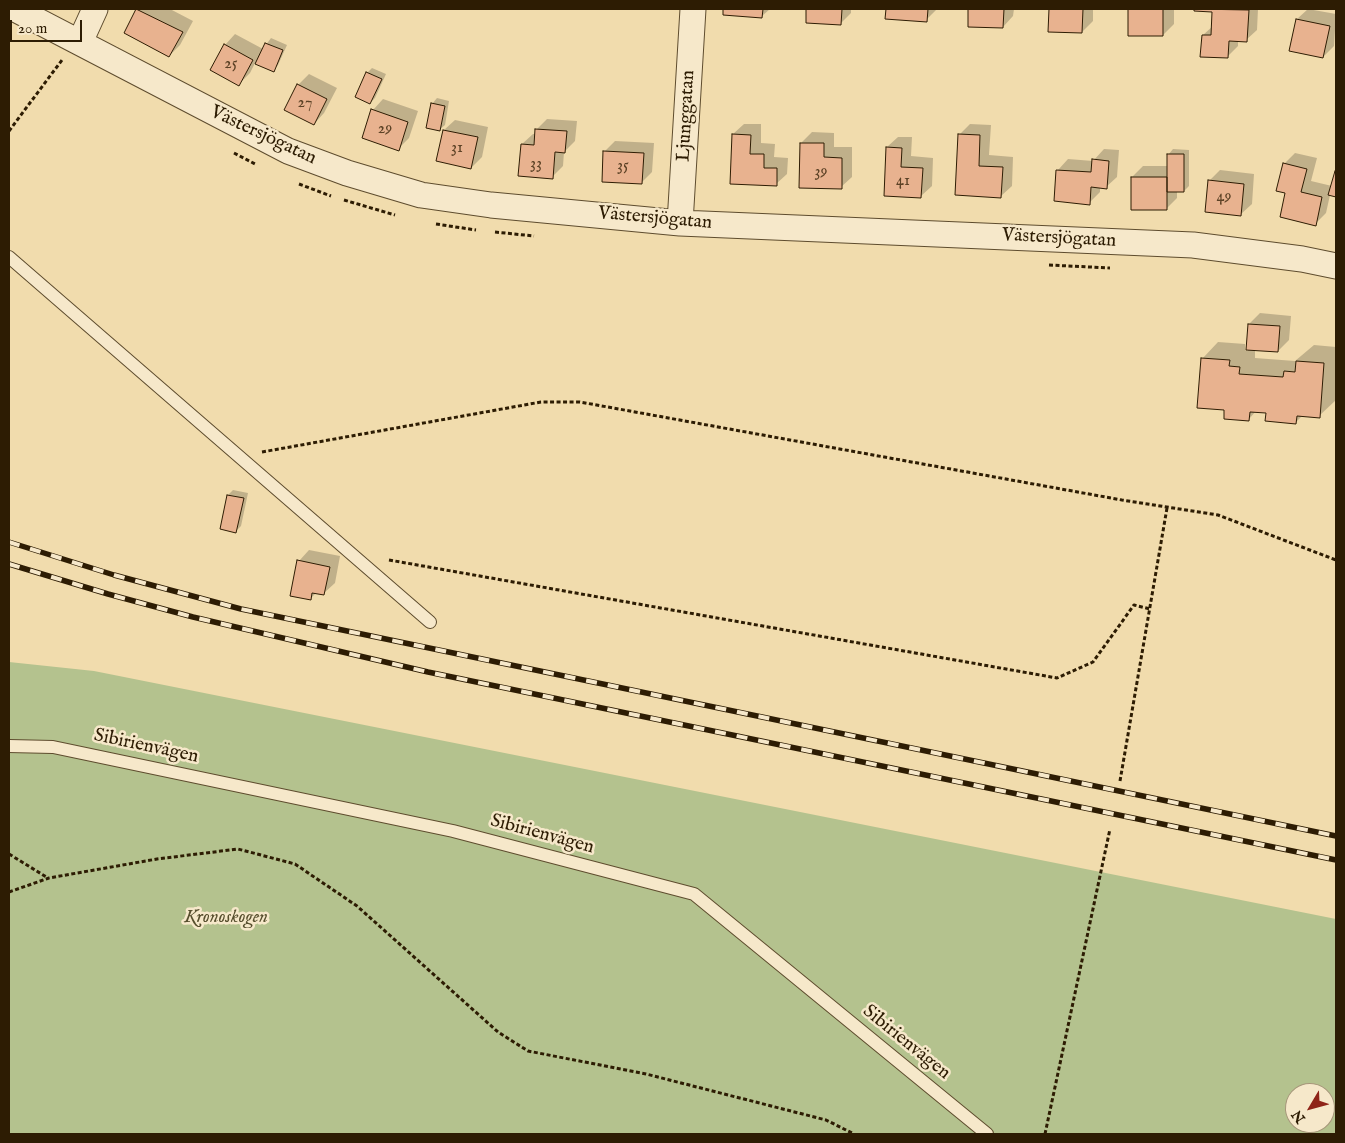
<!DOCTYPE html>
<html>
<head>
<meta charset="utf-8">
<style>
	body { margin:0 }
	#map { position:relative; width:1345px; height:1143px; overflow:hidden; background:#f1dcad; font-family:"IM FELL English",serif }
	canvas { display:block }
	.frame { position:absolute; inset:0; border:10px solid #2d1c03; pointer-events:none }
	.north { position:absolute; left:1285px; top:1083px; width:50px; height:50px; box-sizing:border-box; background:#f6e8ca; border:1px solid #a6967a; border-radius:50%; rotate:233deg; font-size:14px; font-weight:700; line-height:20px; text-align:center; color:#2d1c03 }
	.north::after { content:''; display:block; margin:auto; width:18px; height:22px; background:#8f2418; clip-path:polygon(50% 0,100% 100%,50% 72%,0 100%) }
	.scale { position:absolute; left:10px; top:20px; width:72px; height:22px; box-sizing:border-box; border:2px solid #2d1c03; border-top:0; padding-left:6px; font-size:15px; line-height:18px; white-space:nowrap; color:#2d1c03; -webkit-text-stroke:4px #f6e8ca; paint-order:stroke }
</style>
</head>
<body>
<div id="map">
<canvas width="1345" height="1143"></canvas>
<div class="frame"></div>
<div class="north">N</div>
<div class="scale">20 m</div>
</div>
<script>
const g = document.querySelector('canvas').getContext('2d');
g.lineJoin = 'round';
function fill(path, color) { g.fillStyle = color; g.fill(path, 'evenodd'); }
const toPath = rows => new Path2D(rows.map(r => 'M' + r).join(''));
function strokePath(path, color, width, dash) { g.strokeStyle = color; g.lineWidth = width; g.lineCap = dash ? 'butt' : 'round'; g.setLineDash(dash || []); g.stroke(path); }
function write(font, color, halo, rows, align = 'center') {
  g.font = font + ' "IM FELL English",serif'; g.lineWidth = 5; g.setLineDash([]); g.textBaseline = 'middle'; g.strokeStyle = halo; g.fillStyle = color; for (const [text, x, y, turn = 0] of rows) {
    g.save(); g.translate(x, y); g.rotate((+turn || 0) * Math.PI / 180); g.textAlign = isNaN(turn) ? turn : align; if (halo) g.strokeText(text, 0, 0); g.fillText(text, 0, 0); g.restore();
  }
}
const green = toPath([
	[9,662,94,671,1336,919,1336,1134,9,1134],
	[1295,1093,1325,1093,1325,1123,1295,1123]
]);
const shadow = toPath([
	[138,9,170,9,193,21,180,45,169,56,125,32],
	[724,9,770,9,762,16,724,14],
	[808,9,851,9,851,13,840,24,807,22],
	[887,9,937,9,926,20,886,18],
	[969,9,1014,9,1013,16,1003,27,969,26],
	[1050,9,1093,9,1093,21,1082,32,1049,31],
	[1130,9,1174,9,1174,24,1163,35,1130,35],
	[1195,9,1258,9,1257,30,1246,40,1238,40,1238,46,1227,57,1203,35,1213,26,1213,11],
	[1308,9,1336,14,1334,46,1323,57,1291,50,1297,19],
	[235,34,263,49,271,38,287,45,278,65,273,71,255,63,250,73,239,84,225,45],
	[372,68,386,74,375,98,370,103,367,73],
	[309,74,337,88,324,113,314,124,298,85],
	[437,98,449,101,445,125,439,130,432,104],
	[383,99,418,111,409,138,398,149,373,110],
	[547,119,577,121,575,141,564,152,563,166,552,177,522,144,533,134,536,134,536,130],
	[455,120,488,127,482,157,471,168,444,130],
	[744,124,761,124,761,143,775,144,774,157,788,158,787,174,776,184,732,183,733,134],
	[970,124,991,125,989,155,1013,157,1012,186,1001,196,956,194,959,135],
	[812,132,834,133,834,147,852,147,852,177,841,187,801,143],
	[898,137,912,137,911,156,933,158,932,186,921,196,887,147],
	[615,141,654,143,652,172,642,182,604,152],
	[1104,149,1119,150,1117,177,1106,187,1100,187,1100,192,1089,203,1058,170,1068,159,1093,161],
	[1173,149,1189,150,1189,186,1184,191,1177,191,1177,198,1166,209,1132,177,1143,166,1168,166,1168,155],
	[1295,153,1317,158,1311,181,1332,186,1336,172,1336,196,1330,195,1326,213,1315,224,1287,192,1284,164],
	[1220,170,1254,174,1252,204,1241,214,1209,181],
	[1260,313,1291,316,1289,340,1278,351,1255,349,1255,358,1295,361,1314,345,1336,347,1336,400,1319,416,1303,415,1296,422,1267,412,1256,411,1249,419,1226,409,1202,359,1218,342,1245,344,1245,350,1248,351,1249,324],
	[233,490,248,493,241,526,236,531,228,495],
	[309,550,340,556,335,583,324,593,317,592,310,599,299,561]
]);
const building = toPath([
	[136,9,183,32,169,57,124,33,136,9],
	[723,9,763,9,762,18,723,15,723,9],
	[806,9,842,9,841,25,806,23,806,9],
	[886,9,928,9,927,22,885,19,886,9],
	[968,9,1004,9,1003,28,968,27,968,9],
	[1049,9,1083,9,1082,33,1048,32,1049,9],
	[1128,9,1163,9,1163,36,1128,36,1128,9],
	[1194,9,1249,10,1247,42,1229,41,1228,58,1200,57,1202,35,1211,35,1212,12,1194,11,1194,9],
	[1296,19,1330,26,1323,58,1289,51,1296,19],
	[265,43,283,50,274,72,255,64,265,43],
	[224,44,253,60,239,86,210,70,224,44],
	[366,72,382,79,370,104,355,97,366,72],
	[297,84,327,99,314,125,284,110,297,84],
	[431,103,445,106,440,131,426,128,431,103],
	[371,109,408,122,399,151,362,138,371,109],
	[535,129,567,131,565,153,555,152,553,179,518,176,521,144,534,145,535,129],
	[443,130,478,137,471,169,436,161,443,130],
	[732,134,751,135,750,154,764,154,764,168,777,168,777,186,730,184,732,134],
	[958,134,980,135,979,166,1003,167,1001,198,955,195,958,134],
	[800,143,824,143,824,157,842,158,842,189,799,188,800,143],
	[886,147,902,148,901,167,923,168,921,198,884,196,886,147],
	[603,151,644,153,642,184,602,182,603,151],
	[1167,154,1184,154,1184,192,1167,192,1167,154],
	[1092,159,1109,161,1107,189,1091,187,1090,205,1054,201,1056,170,1091,172,1092,159],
	[1283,163,1307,169,1301,192,1322,197,1316,226,1280,217,1285,193,1276,191,1283,163],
	[1335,171,1336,171,1336,197,1328,195,1335,171],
	[1131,177,1167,177,1167,210,1131,210,1131,177],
	[1208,180,1244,184,1241,216,1205,212,1208,180],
	[1248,324,1280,326,1278,352,1246,350,1248,324],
	[1201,358,1230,360,1229,366,1240,367,1239,374,1283,377,1284,371,1295,372,1296,361,1324,363,1320,418,1297,416,1296,424,1265,421,1266,413,1250,412,1249,421,1224,419,1224,410,1197,408,1201,358],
	[227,495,244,498,236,533,220,529,227,495],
	[297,560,330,567,324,595,312,593,311,600,290,596,297,560]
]);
const path = toPath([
	[9,131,62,60],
	[234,153,257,165],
	[299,184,331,196],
	[344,200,395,215],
	[436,224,476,230],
	[495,232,534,236],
	[1049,265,1110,268],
	[262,452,541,402,580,402,1122,500,1218,515,1336,560],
	[389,560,1057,678,1093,662,1134,605,1150,609],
	[1120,781,1167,508],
	[9,854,48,878],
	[9,892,49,878,157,859,238,849,295,864,357,906,498,1032,528,1051,646,1074,826,1120,854,1134],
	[1045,1134,1110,829]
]);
const service = toPath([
	[9,257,430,622],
	[9,746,53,747,453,831,694,894,987,1134]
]);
const minor = toPath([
	[15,9,288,151,347,173,421,195,491,205,680,223,1193,245,1302,259,1336,266],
	[80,42,95,9],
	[680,223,693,9]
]);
const rail = toPath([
	[9,542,114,575,241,609,1336,836],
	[9,564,108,594,193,617,428,672,1336,860]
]);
const numberNames = [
	["25",231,65],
	["27",305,104],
	["29",385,130],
	["31",457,149],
	["33",536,165],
	["35",623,167],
	["39",821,173],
	["41",903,182],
	["49",1224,198]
];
const streetNames = [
	["Ljunggatan",687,116,-87],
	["Västersjögatan",263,136,25],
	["Västersjögatan",655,219,5],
	["Västersjögatan",1059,239,3],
	["Sibirienvägen",146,747,12],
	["Sibirienvägen",542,835,15],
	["Sibirienvägen",906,1043,39]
];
const parkNames = [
	["Kronoskogen",226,918]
];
fill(green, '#b4c28e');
fill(shadow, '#0003');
fill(building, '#e8b28f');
strokePath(building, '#2d1c03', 1);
strokePath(service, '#5e4c2e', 14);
strokePath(minor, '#5e4c2e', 27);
strokePath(path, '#2d1c03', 3, [4, 2.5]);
strokePath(service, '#f6e8ca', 12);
strokePath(minor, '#f6e8ca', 25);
strokePath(rail, '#2d1c03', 5.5);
strokePath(rail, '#f6e8ca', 4, [11]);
write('16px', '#5c4226', null, numberNames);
write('19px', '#2d1c03', '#f6e8ca', streetNames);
write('italic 19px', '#564e2d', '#f6e8ca', parkNames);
</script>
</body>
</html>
